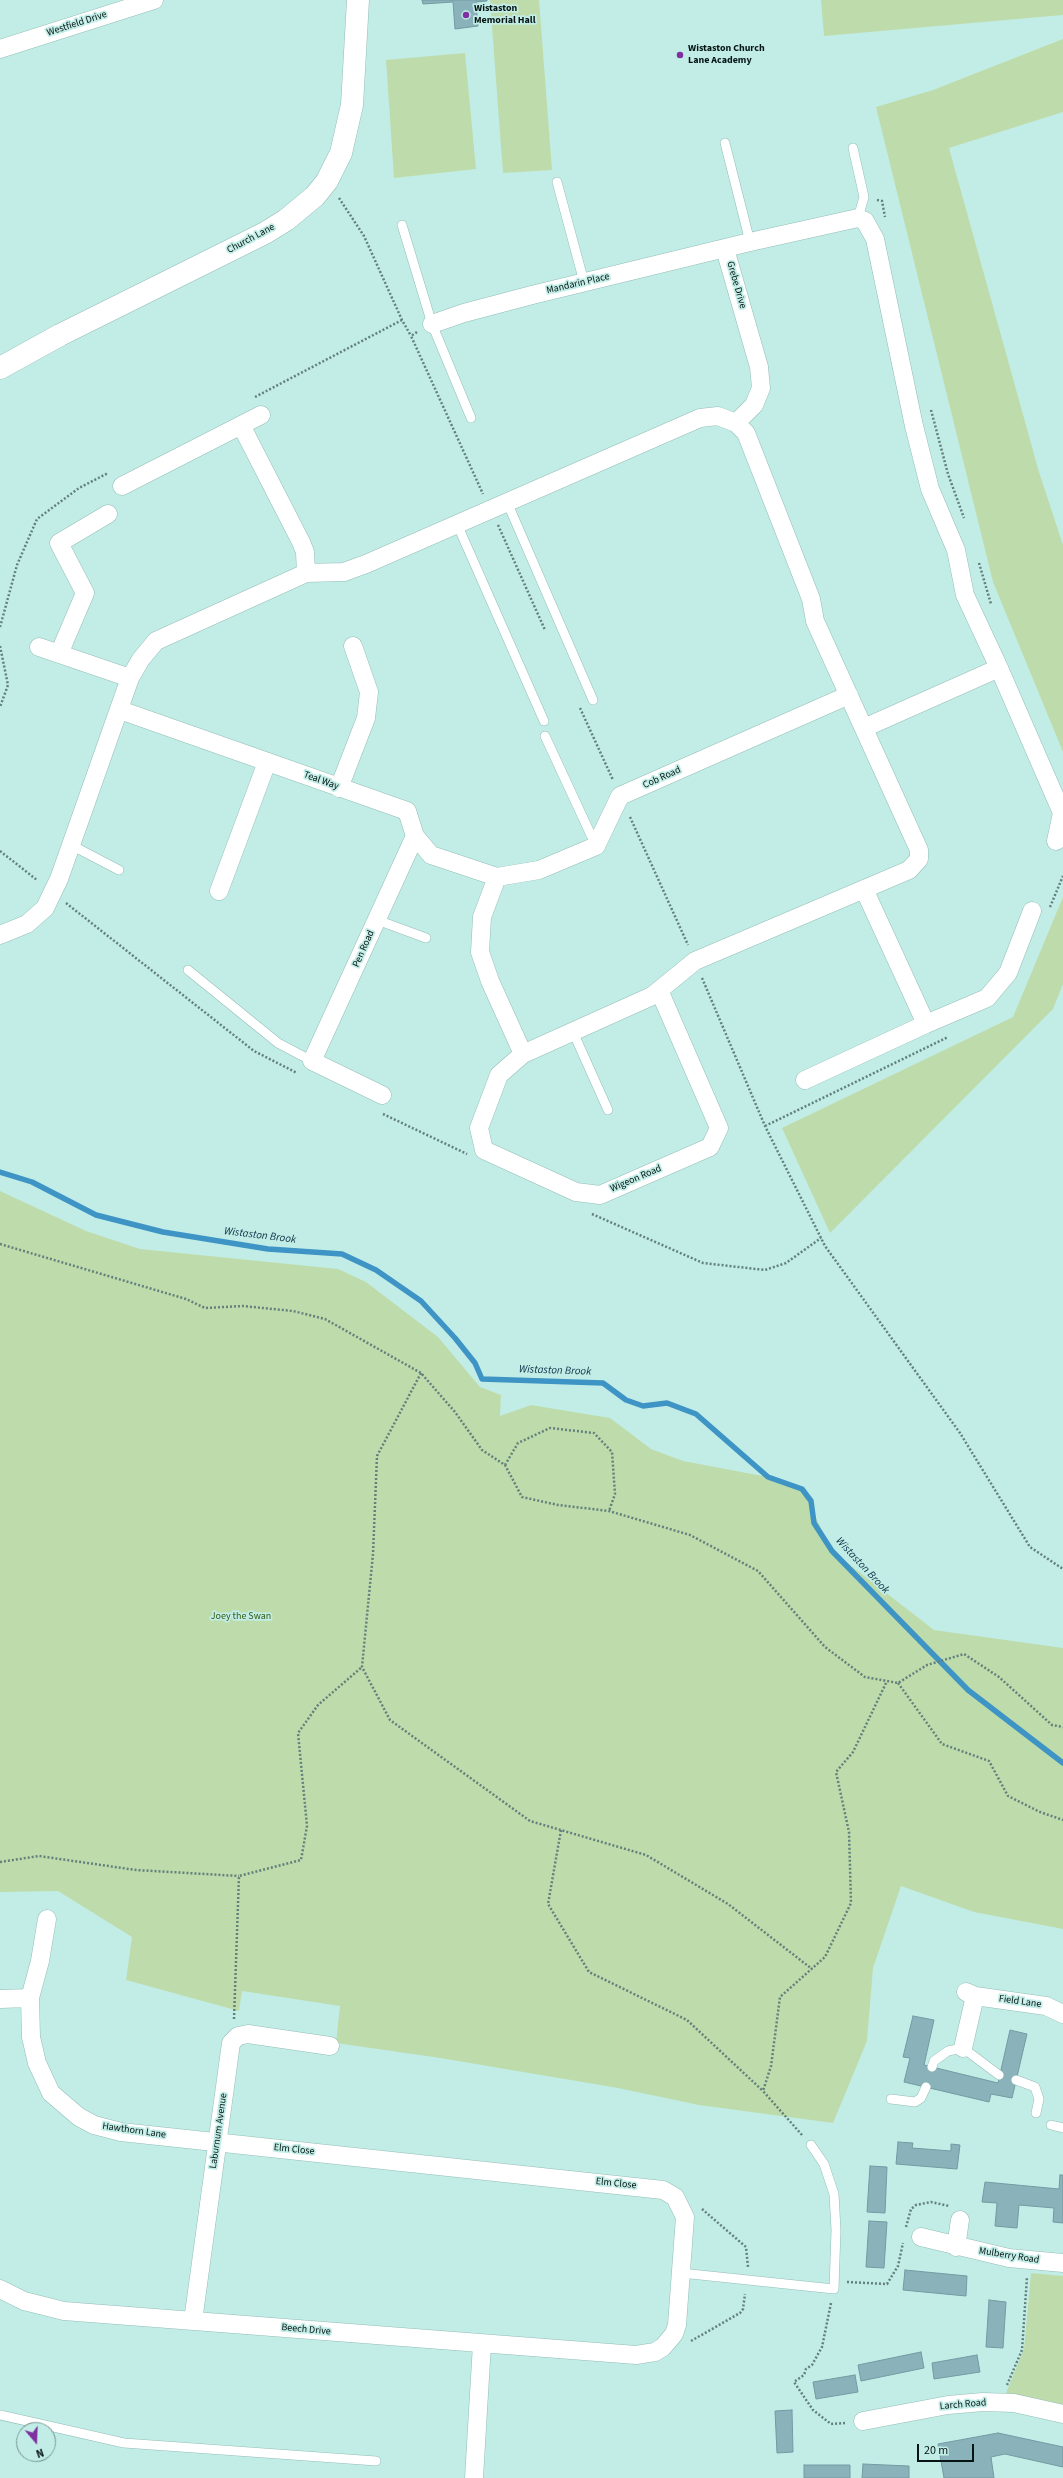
<!DOCTYPE html>
<html>
<head>
<meta charset="utf-8">
<style>
	body { margin:0 }
	#map { position:relative; width:1063px; height:2478px; overflow:hidden; background:#c2ede7; font-family:"Source Sans 3",sans-serif }
	canvas { display:block }
	.north { position:absolute; left:16px; top:2422px; width:40px; height:40px; box-sizing:border-box; background:#c2ede7; border:1px solid #779793; border-radius:50%; rotate:161deg; font-size:11px; font-weight:700; line-height:16px; text-align:center; color:#061514 }
	.north::after { content:''; display:block; margin:auto; width:14px; height:18px; background:#7e2fa0; clip-path:polygon(50% 0,100% 100%,50% 72%,0 100%) }
	.scale { position:absolute; left:917px; top:2444px; width:57px; height:18px; box-sizing:border-box; border:2px solid #061514; border-top:0; padding-left:5px; font-size:12px; line-height:14px; white-space:nowrap; color:#061514; -webkit-text-stroke:3px #c2ede7; paint-order:stroke }
</style>
</head>
<body>
<div id="map">
<canvas width="1063" height="2478"></canvas>
<div class="north">N</div>
<div class="scale">20 m</div>
</div>
<script>
const g = document.querySelector('canvas').getContext('2d');
g.lineJoin = 'round';
function fill(path, color) { g.fillStyle = color; g.fill(path, 'evenodd'); }
const toPath = rows => new Path2D(rows.map(r => 'M' + r).join(''));
function strokePath(path, color, width, dash) { g.strokeStyle = color; g.lineWidth = width; g.lineCap = dash ? 'butt' : 'round'; g.setLineDash(dash || []); g.stroke(path); }
function write(font, color, halo, rows, align = 'center') {
  g.font = font + ' "Source Sans 3",sans-serif'; g.lineWidth = 3.5; g.setLineDash([]); g.textBaseline = 'middle'; g.strokeStyle = halo; g.fillStyle = color; for (const [text, x, y, turn = 0] of rows) {
    g.save(); g.translate(x, y); g.rotate((+turn || 0) * Math.PI / 180); g.textAlign = isNaN(turn) ? turn : align; if (halo) g.strokeText(text, 0, 0); g.fillText(text, 0, 0); g.restore();
  }
}
const green = toPath([
	[490,0,539,0,552,170,503,173],
	[821,0,1063,0,1063,15,824,36],
	[1063,39,1063,112,949,148,1039,472,1063,545,1063,752,993,582,876,107,933,90],
	[465,53,476,169,394,178,386,60],
	[1063,897,1063,984,1053,1009,830,1233,782,1128,1013,1017],
	[0,1191,86,1231,140,1249,338,1269,366,1282,438,1337,480,1387,501,1395,500,1416,531,1405,610,1418,651,1449,683,1461,768,1477,802,1489,832,1551,934,1630,1063,1648,1063,1929,974,1912,901,1886,873,1968,867,2041,833,2123,699,2105,618,2088,440,2058,336,2043,340,2006,242,1991,239,2011,126,1980,132,1937,58,1891,0,1892],
	[1031,2273,1063,2276,1063,2405,1006,2393,1024,2349]
]);
const stream = toPath([
	[0,1172,32,1182,96,1215,163,1232,268,1249,342,1254,376,1270,421,1301,455,1338,475,1363,482,1379,603,1383,626,1400,643,1406,667,1403,696,1414,768,1477,802,1489,811,1501,814,1523,832,1551,968,1690,1063,1763]
]);
const building = toPath([
	[422,0,487,0,487,1,476,2,478,26,455,29,453,2,423,4,422,0],
	[913,2016,934,2020,924,2065,998,2083,1010,2030,1027,2034,1012,2098,991,2094,989,2102,904,2082,910,2058,903,2057,913,2016],
	[898,2142,913,2143,912,2148,951,2151,951,2144,960,2145,957,2169,896,2164,898,2142],
	[870,2166,887,2167,885,2213,867,2212,870,2166],
	[1060,2175,1063,2175,1063,2223,1053,2222,1054,2208,1019,2205,1017,2228,995,2226,997,2203,982,2202,985,2182,1059,2189,1060,2175],
	[869,2221,887,2222,884,2268,866,2267,869,2221],
	[905,2270,967,2276,966,2296,903,2290,905,2270],
	[989,2300,1006,2302,1003,2348,986,2347,989,2300],
	[921,2352,924,2368,861,2381,858,2365,921,2352],
	[977,2355,980,2372,934,2379,932,2363,977,2355],
	[855,2375,858,2392,816,2399,813,2382,855,2375],
	[792,2410,793,2452,777,2453,775,2411,792,2410],
	[998,2433,1063,2447,1063,2467,1005,2454,991,2457,994,2478,944,2478,938,2444,998,2433],
	[863,2464,909,2466,909,2478,862,2478,863,2464],
	[804,2465,850,2465,850,2478,804,2478,804,2465]
]);
const path = toPath([
	[339,198,364,236,402,320,411,336],
	[877,200,882,201,885,217],
	[417,332,411,336,483,494],
	[255,397,402,320],
	[931,410,948,474,964,518],
	[498,525,545,630],
	[979,563,991,604],
	[0,627,17,565,37,519,79,488,108,473],
	[0,646,8,685,0,707],
	[580,708,613,780],
	[630,817,688,945],
	[0,851,37,880],
	[66,903,254,1051,297,1073],
	[1050,907,1063,876],
	[702,978,765,1126,825,1246,960,1433,1030,1547,1063,1569],
	[383,1114,467,1154],
	[765,1126,948,1037],
	[592,1214,703,1263,765,1270,786,1263,821,1238],
	[0,1244,186,1299,205,1308,243,1306,293,1311,325,1319,421,1373,455,1412,482,1450,505,1465,522,1497,558,1505,609,1511,690,1535,758,1571,825,1647,865,1677,898,1683,927,1665,964,1654,999,1677,1052,1725,1063,1727],
	[421,1373,377,1456,373,1554,362,1667,390,1720,530,1821,646,1855,728,1904,812,1969],
	[505,1465,518,1443,550,1428,594,1433,612,1452,615,1494,609,1511],
	[898,1683,942,1744,989,1761,1008,1796,1040,1812,1063,1820],
	[561,1830,548,1904,589,1972,687,2020,763,2091],
	[0,1862,39,1856,136,1870,239,1876],
	[234,2019,239,1876,301,1860,307,1826,298,1733,318,1705,362,1667],
	[802,2135,763,2091,771,2066,780,1997,825,1957,851,1903,849,1832,836,1772,853,1752,887,1681],
	[702,2209,746,2247,748,2267],
	[906,2227,911,2209,916,2205,931,2202,949,2206],
	[847,2282,887,2284,898,2266,903,2243],
	[831,2303,822,2347,812,2365,806,2369,804,2375,794,2382,813,2410,831,2424,845,2423],
	[691,2341,740,2313,743,2309,745,2294],
	[1007,2385,1022,2350,1027,2277]
]);
const lane = toPath([
	[725,143,750,242],
	[853,148,864,197,858,218],
	[557,182,584,282],
	[402,225,432,324,471,418],
	[507,502,593,700],
	[457,524,544,721],
	[545,736,596,846],
	[71,845,119,870],
	[377,920,426,938],
	[188,970,278,1043,312,1061],
	[573,1032,608,1110],
	[932,2067,934,2061,948,2051,963,2048,999,2075],
	[1016,2080,1035,2087,1039,2099,1036,2113],
	[891,2099,915,2102,921,2098,926,2087],
	[1051,2125,1063,2128],
	[681,2273,834,2289,836,2230,834,2194,824,2164,811,2145],
	[0,2415,124,2443,376,2461]
]);
const street = toPath([
	[0,49,154,0],
	[725,249,759,367,761,388,754,405,736,423],
	[432,324,464,313,532,295,750,242,858,218,865,221,875,239,914,426,930,489,956,550,965,595,999,668],
	[241,425,301,542,305,552,306,573],
	[122,486,261,415],
	[39,647,130,678],
	[59,654,85,593,59,543,108,514],
	[120,710,407,811,415,836,431,855,497,877,539,870,596,846,620,796,849,695],
	[864,728,999,668,1062,813,1056,841],
	[339,788,366,718,369,692,353,646],
	[219,891,267,762],
	[0,935,27,924,45,908,59,879,130,678,141,659,156,641,306,573,344,572,366,564,700,418,718,416,736,423,746,433,811,599,815,621,919,850,919,859,909,870,695,961,652,996,523,1054,490,981,480,952,482,917,497,877],
	[926,1024,987,998,1008,973,1032,911],
	[523,1054,499,1075,479,1128,484,1150,576,1192,600,1195,710,1147,719,1128,659,990],
	[805,1080,926,1024,864,889],
	[382,1095,312,1061,415,836],
	[966,1992,975,1996,1046,2006,1063,2014],
	[0,1999,30,1998],
	[963,2048,975,1996],
	[921,2237,1009,2258,1063,2263],
	[956,2247,960,2220],
	[0,2289,24,2301,64,2311,636,2355,655,2352,663,2347,674,2334,677,2325,685,2217,675,2197,663,2190,121,2132,94,2125,79,2117,51,2093,37,2063,31,2037,30,1998,40,1961,47,1919],
	[193,2321,231,2043,238,2036,248,2034,330,2046],
	[863,2421,948,2405,983,2402,1014,2403,1063,2414],
	[474,2478,482,2344]
]);
const secondary = toPath([
	[0,368,60,335,265,233,286,220,315,196,327,181,341,153,352,105,358,0]
]);
const markers = [
	[466,15,4,"#7e2fa0"],
	[680,55,4,"#7e2fa0"]
];
const poiNames = [
	["Wistaston",474,9],
	["Memorial Hall",474,21],
	["Wistaston Church",688,49],
	["Lane Academy",688,61]
];
const streetNames = [
	["Westfield Drive",77,24,-18],
	["Church Lane",251,239,-28],
	["Mandarin Place",578,284,-13],
	["Grebe Drive",736,285,74],
	["Cob Road",662,778,-24],
	["Teal Way",321,781,20],
	["Pen Road",364,949,-66],
	["Wigeon Road",636,1179,-23],
	["Field Lane",1020,2002,8],
	["Hawthorn Lane",134,2131,8],
	["Laburnum Avenue",219,2131,-82],
	["Elm Close",294,2150,6],
	["Elm Close",616,2184,6],
	["Mulberry Road",1009,2256,9],
	["Beech Drive",306,2330,5],
	["Larch Road",963,2405,-5]
];
const parkNames = [
	["Joey the Swan",241,1617]
];
const waterNames = [
	["Wistaston Brook",260,1236,7],
	["Wistaston Brook",555,1371,2],
	["Wistaston Brook",862,1566,47]
];
fill(green, '#bedcab');
strokePath(stream, '#3e94c4', 5.5);
fill(building, '#89b2ba');
strokePath(building, '#729aa2', 1);
strokePath(lane, '#93bdb7', 10);
strokePath(street, '#93bdb7', 19);
strokePath(secondary, '#93bdb7', 23);
strokePath(path, '#63807c', 2.5, [2, 2]);
strokePath(lane, '#fff', 9);
strokePath(street, '#fff', 18);
strokePath(secondary, '#fff', 22);
for (const [x, y, r, color] of markers) { const dot = new Path2D(); dot.arc(x, y, r, 0, 2 * Math.PI); g.fillStyle = color; g.fill(dot); strokePath(dot, '#c2ede7', 1.5); }
write('bold 10px', '#061514', '#c2ede7', poiNames, 'left');
write('10px', '#061514', '#c2ede7', streetNames);
write('10px', '#335b10', '#c2ede7', parkNames);
write('italic 11px', '#0b3146', '#c2ede7', waterNames);
</script>
</body>
</html>
